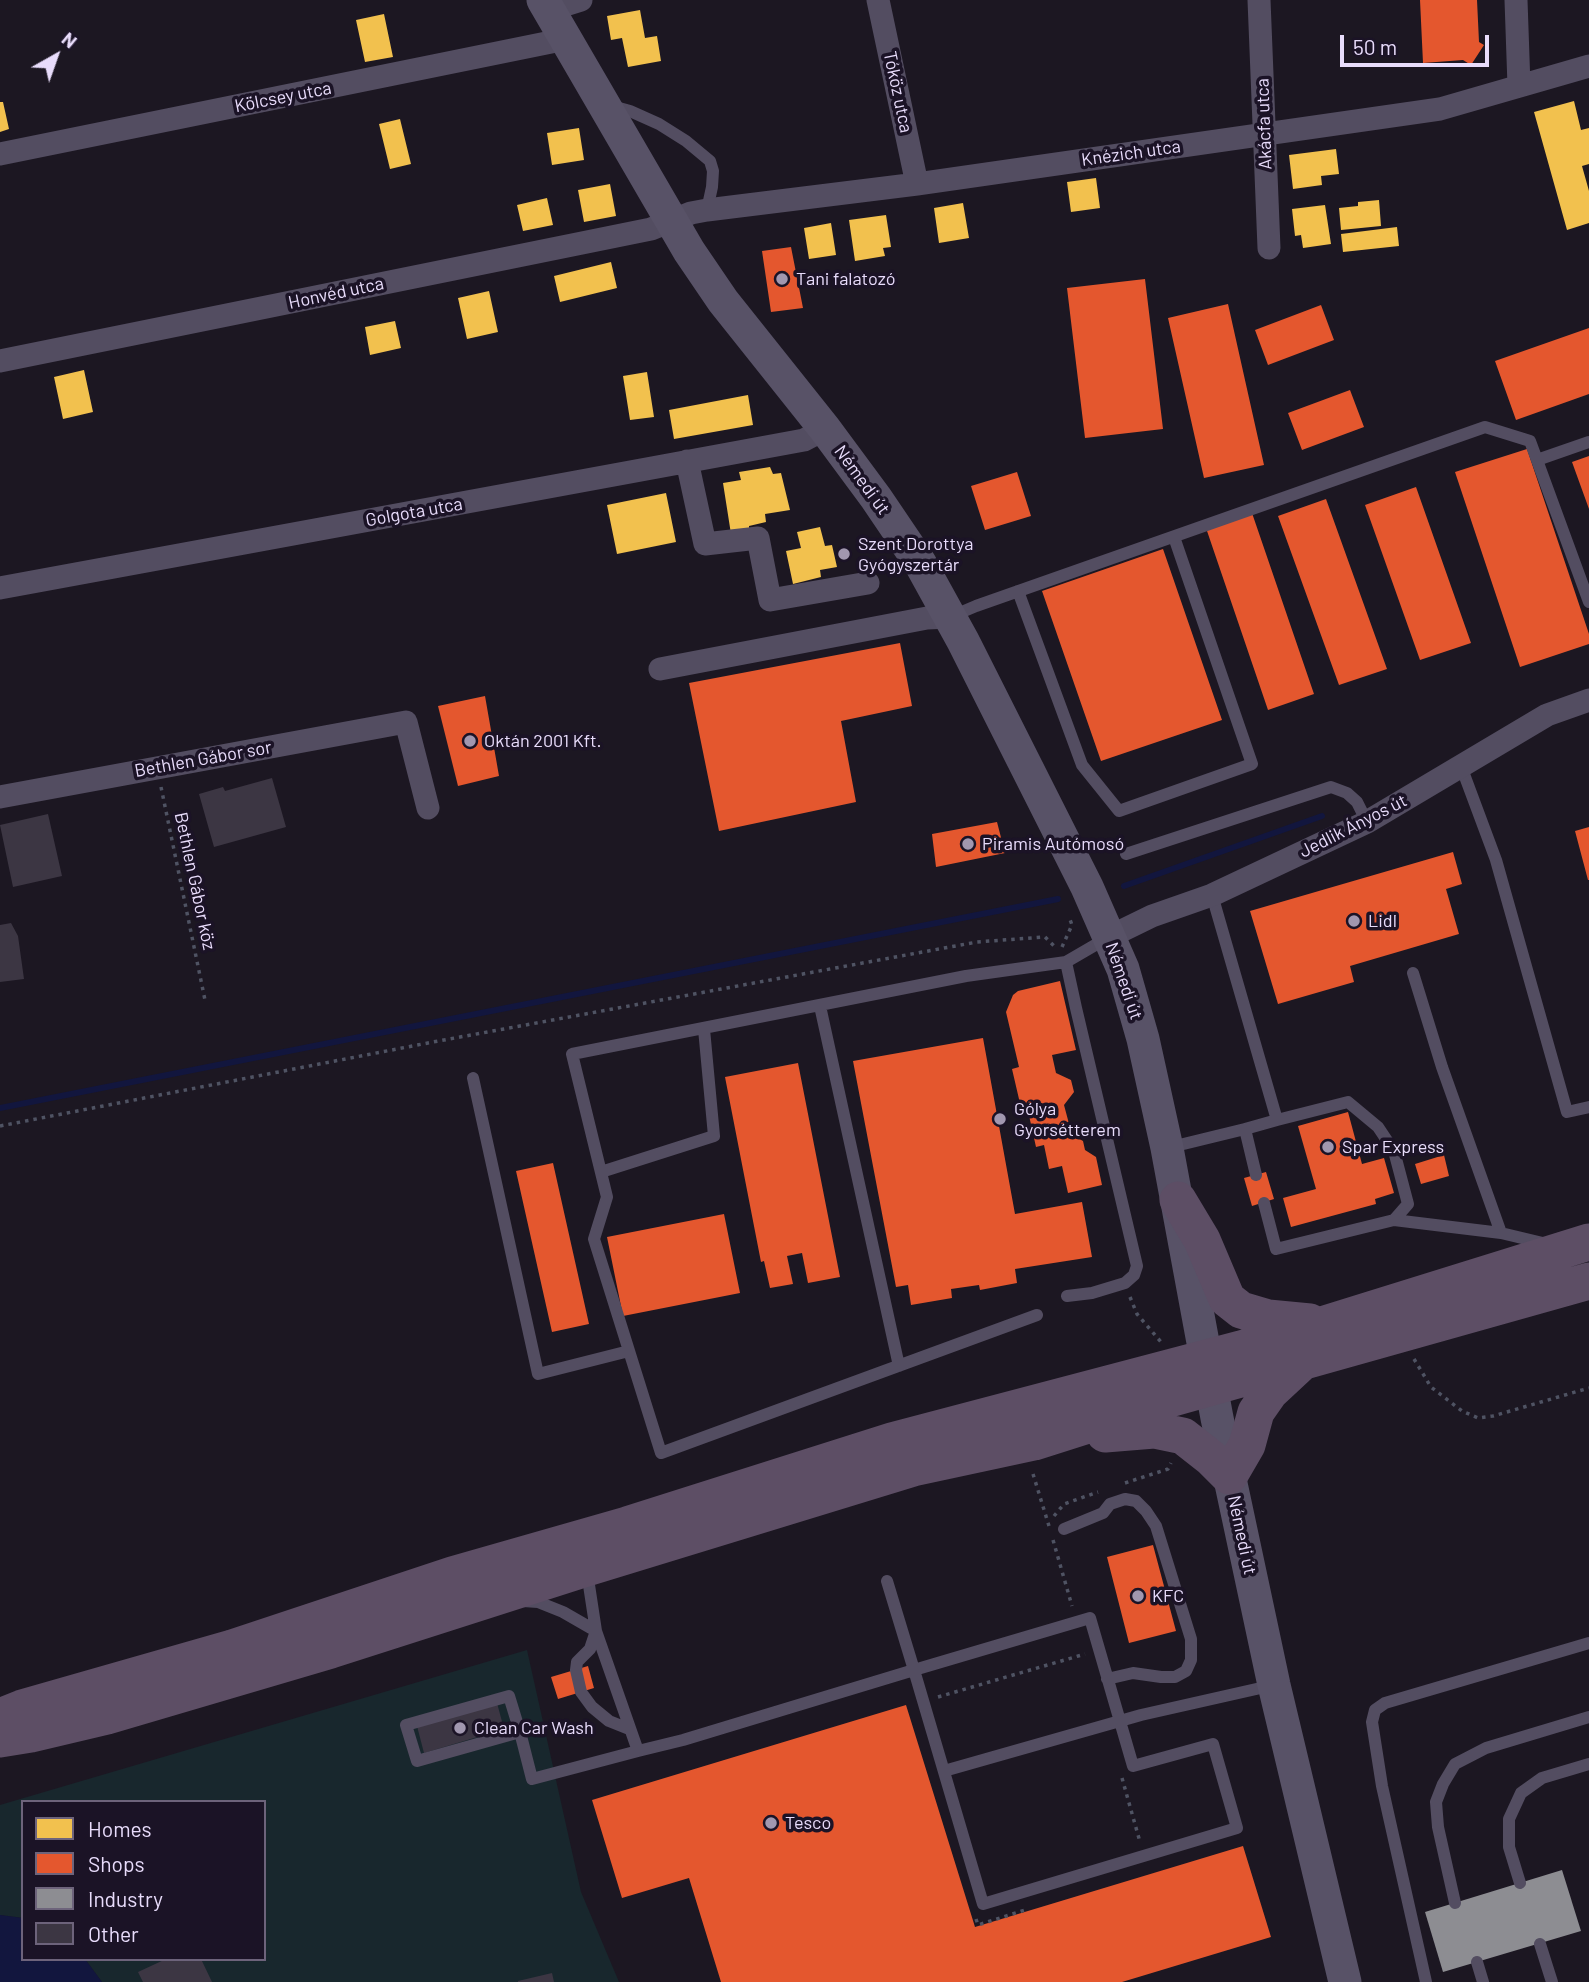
<!DOCTYPE html>
<html>
<head>
<meta charset="utf-8">
<style>
	body { margin:0 }
	#map { position:relative; width:1589px; height:1982px; overflow:hidden; background:#1c1722; font-family:Barlow,sans-serif }
	canvas { display:block }
	.legend { position:absolute; left:21px; top:1800px; width:245px; height:161px; box-sizing:border-box; background:#1b1326; border:2px solid #6d637b; margin:0; padding:9px 12px; list-style:none; font-size:21px; color:#e8dcfb }
	.legend li { display:flex; align-items:center; gap:14px; height:35px }
	.legend b { width:35px; border:2px solid #6d637b }
	.north { position:absolute; left:21px; top:21px; width:70px; height:70px; -webkit-text-stroke:5px #1b1326; paint-order:stroke; rotate:40deg; font-size:19px; font-weight:700; line-height:28px; text-align:center; color:#e8dcfb }
	.north::after { content:''; display:block; margin:auto; width:24px; height:32px; background:#e8dcfb; clip-path:polygon(50% 0,100% 100%,50% 72%,0 100%) }
	.scale { position:absolute; left:1340px; top:35px; width:149px; height:32px; box-sizing:border-box; border:4px solid #e8dcfb; border-top:0; padding-left:9px; font-size:21px; line-height:24px; white-space:nowrap; color:#e8dcfb; -webkit-text-stroke:5px #1b1326; paint-order:stroke }
</style>
</head>
<body>
<div id="map">
<canvas width="1589" height="1982"></canvas>
<ul class="legend">
<li><b style="height:19px;background:#f2c14e"></b>Homes</li>
<li><b style="height:19px;background:#e4572e"></b>Shops</li>
<li><b style="height:19px;background:#8d8d92"></b>Industry</li>
<li><b style="height:19px;background:#3c3643"></b>Other</li>
</ul>
<div class="north">N</div>
<div class="scale">50 m</div>
</div>
<script>
const g = document.querySelector('canvas').getContext('2d');
g.lineJoin = 'round';
function fill(path, color) { g.fillStyle = color; g.fill(path, 'evenodd'); }
const toPath = rows => new Path2D(rows.map(r => 'M' + r).join(''));
function strokePath(path, color, width, dash) { g.strokeStyle = color; g.lineWidth = width; g.lineCap = dash ? 'butt' : 'round'; g.setLineDash(dash || []); g.stroke(path); }
function write(font, color, halo, rows, align = 'center') {
  g.font = font + ' Barlow,sans-serif'; g.lineWidth = 7; g.setLineDash([]); g.textBaseline = 'middle'; g.strokeStyle = halo; g.fillStyle = color; for (const [text, x, y, turn = 0] of rows) {
    g.save(); g.translate(x, y); g.rotate((+turn || 0) * Math.PI / 180); g.textAlign = isNaN(turn) ? turn : align; if (halo) g.strokeText(text, 0, 0); g.fillText(text, 0, 0); g.restore();
  }
}
const green = toPath([
	[527,1650,581,1892,619,1982,102,1982,85,1959,264,1959,264,1802,23,1802,23,1918,0,1915,0,1805]
]);
const water = toPath([
	[0,1915,23,1918,23,1959,85,1959,102,1982,0,1982]
]);
const homes = toPath([
	[640,10,645,38,657,36,661,61,628,67,622,38,611,40,607,16],
	[384,14,393,57,365,62,356,20],
	[1574,101,1581,130,1589,128,1589,164,1582,166,1589,191,1589,223,1567,230,1534,112],
	[0,102,3,102,9,129,0,132],
	[400,119,411,164,390,169,379,124],
	[579,128,584,160,552,165,547,133],
	[1336,149,1339,174,1321,176,1322,185,1293,189,1289,155],
	[1096,178,1100,208,1071,212,1067,182],
	[610,184,616,216,584,222,578,190],
	[547,198,553,225,523,231,517,205],
	[1379,200,1381,226,1341,230,1339,208,1358,206,1358,202],
	[963,203,969,238,939,243,934,208],
	[1325,205,1331,244,1303,248,1301,235,1295,236,1292,209],
	[886,215,891,247,883,248,885,256,855,261,849,220],
	[831,223,836,255,809,259,804,228],
	[1397,227,1399,246,1343,252,1341,234],
	[611,262,617,288,560,302,554,276],
	[489,291,498,332,467,339,458,298],
	[395,321,401,348,370,355,365,327],
	[84,370,93,412,63,419,54,377],
	[647,372,654,417,630,420,623,376],
	[748,395,753,425,674,439,669,410],
	[770,467,773,474,781,473,790,510,765,514,766,522,749,526,749,532,731,534,723,483,741,480,739,472],
	[666,493,676,542,617,554,607,505],
	[820,527,825,546,832,545,837,567,820,570,821,577,793,584,786,551,801,548,797,532]
]);
const shops = toPath([
	[1420,0,1477,0,1479,42,1484,45,1471,65,1463,60,1423,63],
	[791,247,803,308,771,312,762,251],
	[1145,279,1163,429,1085,438,1067,288],
	[1228,304,1264,465,1204,478,1168,318],
	[1321,305,1334,340,1268,365,1255,330],
	[1589,328,1589,394,1516,420,1495,361],
	[1350,390,1364,427,1302,450,1288,413],
	[1527,449,1589,634,1589,644,1520,667,1455,472],
	[1589,456,1589,509,1572,462],
	[1017,472,1031,516,985,530,971,486],
	[1416,487,1471,643,1420,660,1365,505],
	[1326,499,1387,669,1339,685,1278,516],
	[1252,513,1314,694,1268,710,1206,528],
	[1163,549,1222,720,1101,761,1042,591],
	[900,643,912,706,841,721,856,802,719,831,689,683],
	[485,696,499,776,458,786,438,706],
	[997,822,1005,853,936,867,932,834],
	[1589,827,1589,880,1588,880,1575,831],
	[1453,852,1462,884,1446,889,1459,934,1350,966,1354,982,1278,1004,1250,911],
	[1060,981,1076,1050,1052,1055,1056,1073,1071,1080,1074,1092,1064,1105,1072,1135,1083,1141,1085,1150,1096,1157,1102,1185,1068,1193,1062,1166,1049,1169,1044,1145,1036,1147,1028,1111,1022,1112,1012,1069,1019,1067,1006,1012,1013,995,1018,991],
	[983,1038,1015,1214,1082,1202,1092,1257,1015,1269,1017,1283,980,1290,979,1285,951,1289,952,1298,911,1305,908,1285,896,1287,853,1061],
	[798,1063,840,1277,808,1283,802,1253,787,1256,793,1284,770,1288,764,1261,761,1262,725,1077],
	[1348,1112,1362,1164,1384,1158,1394,1193,1375,1199,1376,1204,1291,1227,1283,1198,1316,1189,1298,1126],
	[1444,1155,1449,1176,1421,1184,1415,1164],
	[553,1163,589,1324,552,1332,516,1171],
	[1266,1172,1274,1199,1252,1206,1244,1178],
	[724,1214,740,1293,623,1316,607,1237],
	[1153,1545,1176,1631,1129,1643,1107,1557],
	[588,1666,594,1688,558,1699,551,1677],
	[906,1705,975,1927,1243,1846,1271,1937,1122,1982,721,1982,689,1878,622,1898,592,1800]
]);
const industry = toPath([
	[1562,1870,1581,1931,1443,1972,1425,1912]
]);
const stream = toPath([
	[1124,886,1322,816],
	[0,1108,1058,899]
]);
const building = toPath([
	[272,778,286,827,214,847,199,794,223,787,225,791],
	[48,814,62,876,13,887,0,825],
	[11,923,18,936,24,979,0,982,0,925],
	[497,1703,504,1729,424,1753,417,1726],
	[166,1959,201,1959,212,1982,143,1982,138,1972],
	[552,1973,554,1982,518,1982,518,1981]
]);
const path = toPath([
	[161,787,205,1000],
	[1062,947,1072,925,1069,917],
	[0,1126,433,1042,977,942,1045,937,1057,949],
	[1130,1297,1137,1314,1161,1342],
	[1414,1359,1431,1387,1462,1411,1478,1418,1493,1416,1589,1388],
	[1033,1474,1049,1526],
	[1125,1483,1168,1469,1171,1463],
	[1054,1516,1064,1504,1098,1492],
	[1053,1540,1072,1606],
	[938,1697,1085,1654],
	[1122,1778,1140,1842],
	[976,1919,978,1925,1025,1910]
]);
const service = toPath([
	[612,106,630,111,659,124,686,141,710,161,713,171,712,187,707,210],
	[1537,460,1589,442],
	[1018,591,1082,765,1119,811,1252,764,1174,537],
	[950,617,976,606,1485,427,1530,441,1589,602],
	[1461,766,1496,860,1567,1112,1589,1107],
	[1126,854,1331,787,1347,793,1357,802,1367,822],
	[1212,895,1277,1120,1348,1102,1378,1127,1394,1151,1408,1204,1394,1220,1276,1249,1264,1203],
	[1413,973,1442,1067,1501,1233,1547,1244],
	[820,1006,899,1366],
	[473,1078,538,1374,629,1351],
	[1167,1148,1245,1129],
	[601,1172,714,1136,704,1029],
	[1256,1175,1245,1129,1277,1120],
	[1394,1220,1501,1233],
	[1067,1296,1092,1293,1125,1283,1134,1275,1137,1266,1076,1008,1066,962,1109,937],
	[1037,1315,661,1453,594,1239,607,1197,572,1054,966,976,1066,962],
	[1064,1529,1103,1513,1110,1504,1125,1499,1136,1501,1146,1511,1156,1526,1191,1639,1191,1660,1186,1671,1175,1677,1161,1677,1133,1673,1107,1679],
	[587,1572,596,1631,638,1751,683,1740,914,1670,1090,1618,1133,1766,1213,1744,1237,1828,983,1904,914,1670,887,1581],
	[523,1601,538,1602,563,1612,596,1631],
	[596,1631,590,1649,577,1662,576,1670,581,1692,592,1707,609,1721,629,1729],
	[520,1732,509,1696,406,1725,417,1761,520,1732,532,1779,638,1751],
	[944,1771,1141,1715,1274,1685],
	[1520,1883,1509,1847,1509,1819,1521,1793,1542,1778,1589,1764],
	[1455,1903,1438,1827,1436,1802,1443,1784,1455,1764,1486,1748,1589,1717],
	[1540,1944,1552,1982],
	[1477,1962,1483,1982],
	[1426,1982,1382,1786,1372,1722,1375,1710,1385,1703,1589,1643]
]);
const minor = toPath([
	[878,0,917,184],
	[1259,0,1269,248],
	[1516,0,1519,86],
	[549,10,581,0],
	[0,154,566,39],
	[0,361,651,229,691,213,707,210,917,184,1440,109,1589,66],
	[687,461,705,544,758,538,770,600,868,583],
	[0,588,804,440,825,429],
	[660,669,927,618,950,617],
	[0,797,406,722,428,808],
	[1109,937,1152,916,1212,895,1367,822,1547,715,1589,700]
]);
const secondary = toPath([
	[543,0,689,251,723,301,825,429,876,498,920,563,963,641,1087,887,1123,969,1143,1039,1167,1148,1217,1418,1274,1685,1345,1982]
]);
const primary = toPath([
	[1178,1200,1202,1240,1227,1299,1241,1310,1268,1318,1310,1322],
	[1105,1434,1154,1430,1183,1436,1211,1458,1229,1476,1247,1445,1256,1412,1270,1392,1299,1365],
	[0,1717,22,1708,232,1648,452,1575,627,1525,892,1441,1241,1349,1325,1324,1589,1242],
	[0,1739,31,1734,107,1716,331,1650,587,1568,913,1468,1034,1442,1166,1400,1589,1281]
]);
const markers = [
	[782,279,7,"#a197af"],
	[844,554,7,"#a197af"],
	[470,741,7,"#a197af"],
	[968,844,7,"#a197af"],
	[1354,921,7,"#a197af"],
	[1000,1119,7,"#a197af"],
	[1328,1147,7,"#a197af"],
	[1138,1596,7,"#a197af"],
	[460,1728,7,"#a197af"],
	[771,1823,7,"#a197af"]
];
const streetNames = [
	["Tóköz utca",898,92,78],
	["Kölcsey utca",283,97,-11],
	["Akácfa utca",1264,124,-92],
	["Knézich utca",1131,153,-8],
	["Honvéd utca",336,293,-12],
	["Némedi út",862,480,54],
	["Golgota utca",414,512,-10],
	["Bethlen Gábor sor",203,759,-10],
	["Jedlik Ányos út",1353,826,-27],
	["Bethlen Gábor köz",195,881,78],
	["Némedi út",1124,981,71],
	["Némedi út",1242,1535,78]
];
const poiNames = [
	["Tani falatozó",796,279],
	["Szent Dorottya",858,544],
	["Gyógyszertár",858,565],
	["Oktán 2001 Kft.",484,741],
	["Piramis Autómosó",982,844],
	["Lidl",1368,921],
	["Gólya",1014,1109],
	["Gyorsétterem",1014,1130],
	["Spar Express",1342,1147],
	["KFC",1152,1596],
	["Clean Car Wash",474,1728],
	["Tesco",785,1823]
];
fill(green, '#18272d');
fill(water, '#12163e');
fill(homes, '#f2c14e');
fill(shops, '#e4572e');
fill(industry, '#8d8d92');
strokePath(stream, '#12163e', 6);
fill(building, '#3c3643');
strokePath(path, '#4f5363', 3.5, [3.5, 5]);
strokePath(service, '#534d61', 12);
strokePath(minor, '#534d61', 23);
strokePath(secondary, '#585267', 33);
strokePath(primary, '#5d4e65', 37);
for (const [x, y, r, color] of markers) { const dot = new Path2D(); dot.arc(x, y, r, 0, 2 * Math.PI); g.fillStyle = color; g.fill(dot); strokePath(dot, '#1b1326', 2.5); }
write('18px', '#e8dcfb', '#1b1326', streetNames);
write('18px', '#e8dcfb', '#1b1326', poiNames, 'left');
</script>
</body>
</html>
